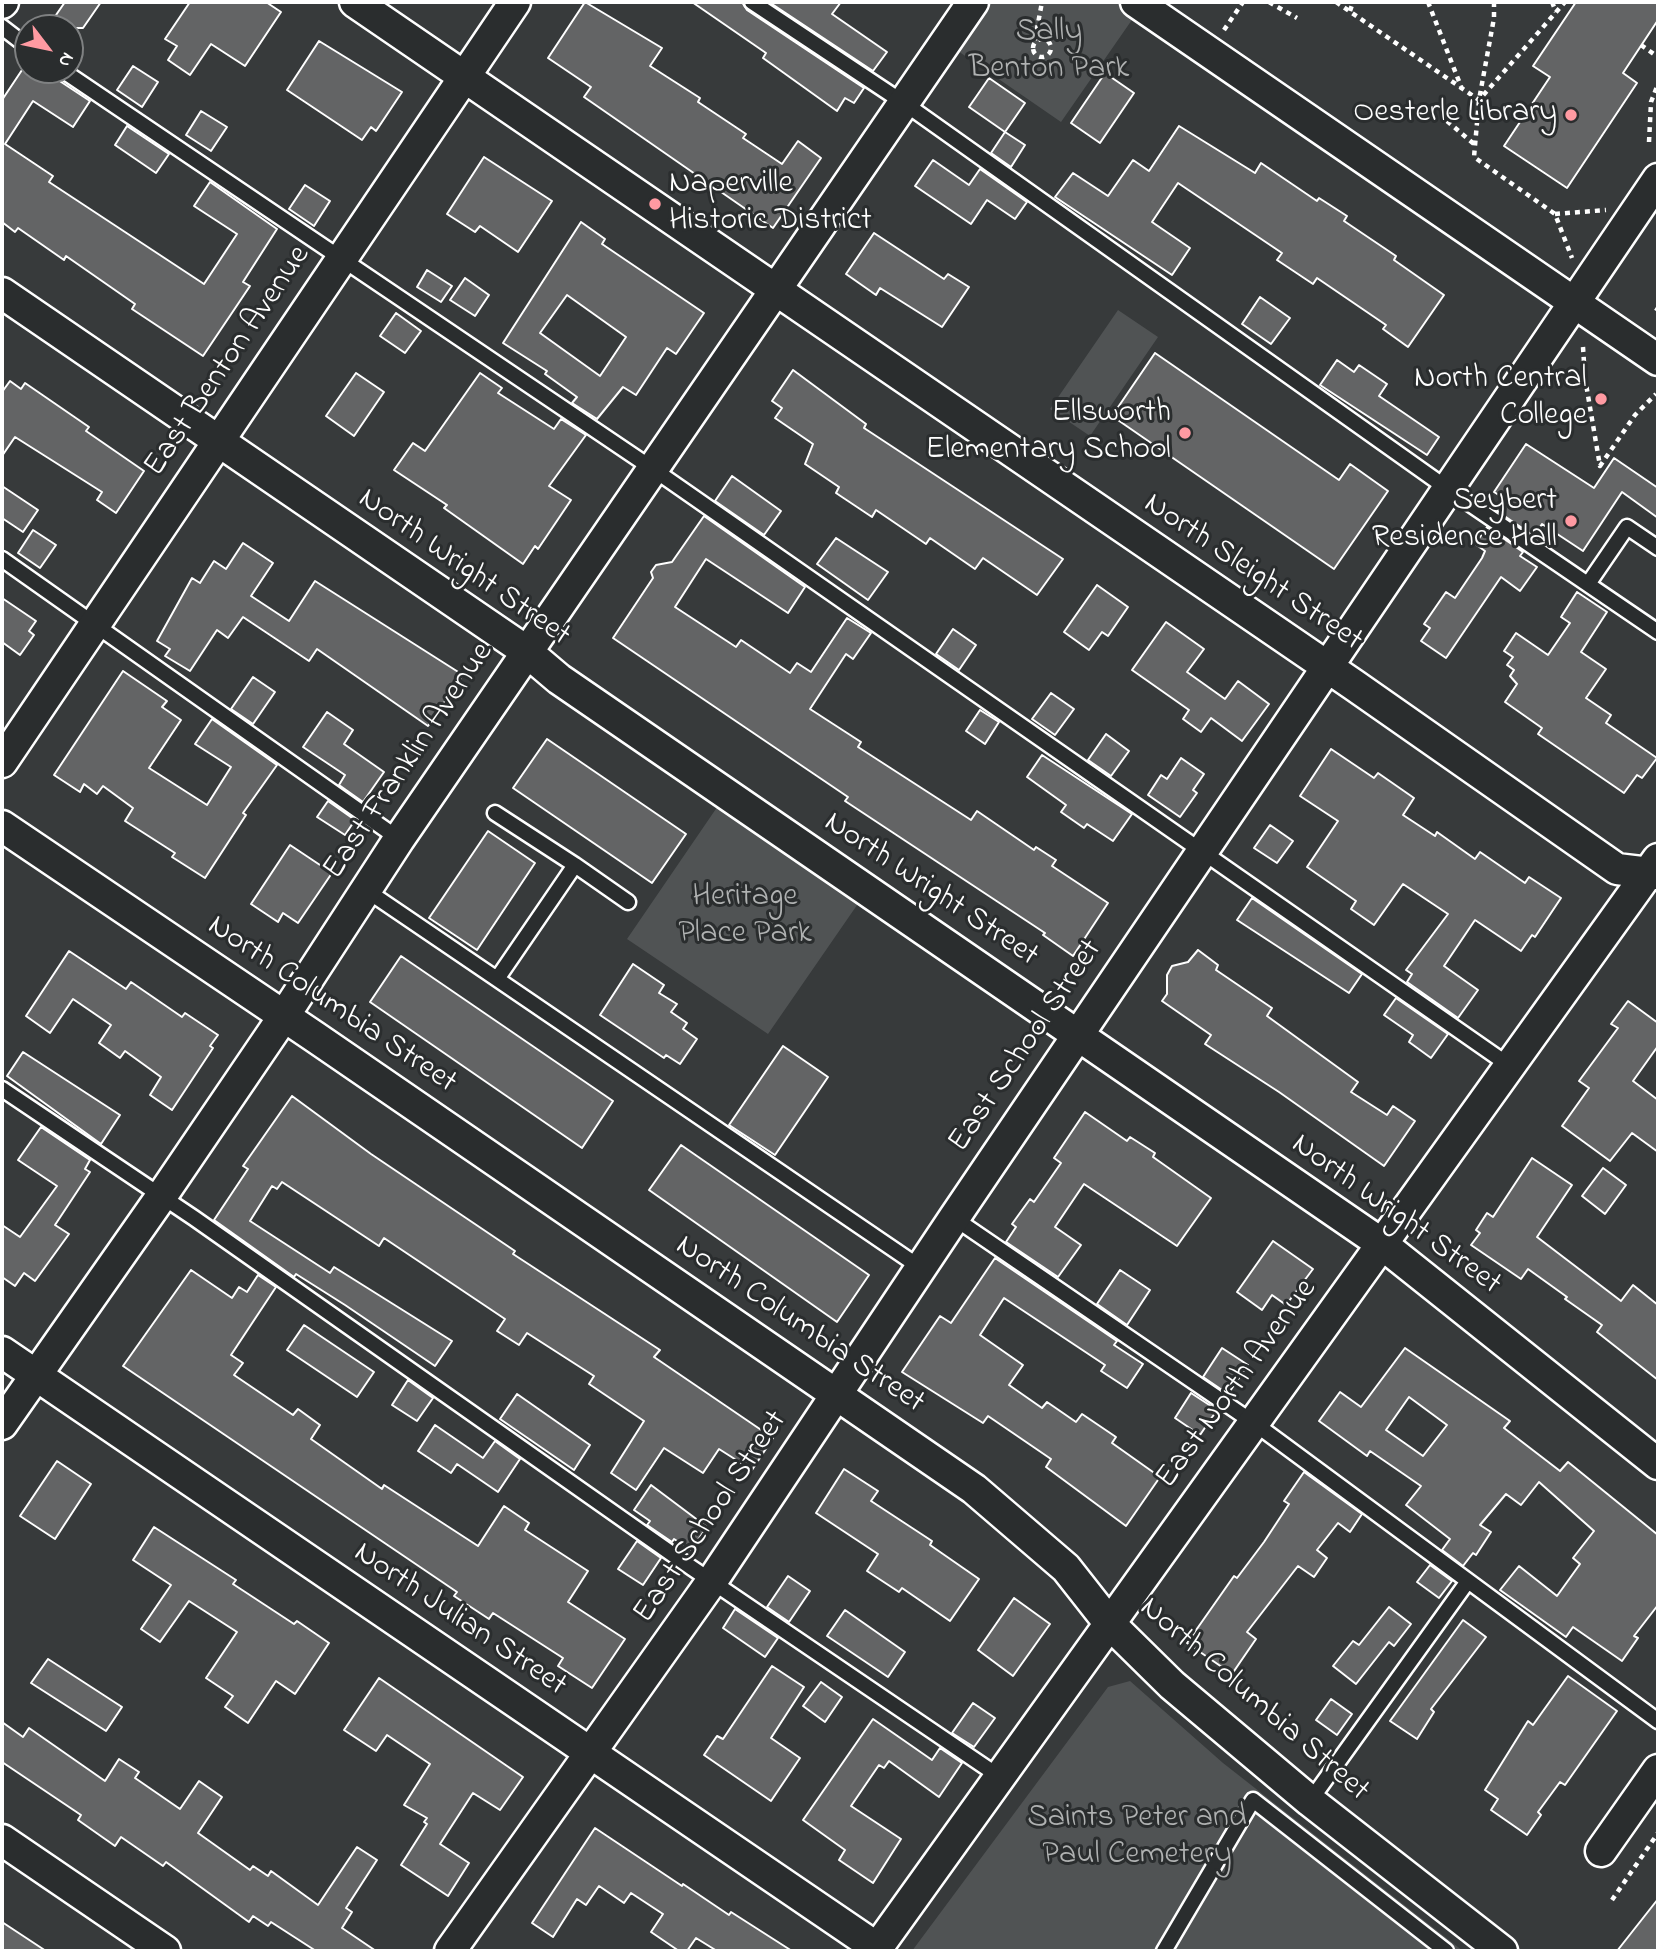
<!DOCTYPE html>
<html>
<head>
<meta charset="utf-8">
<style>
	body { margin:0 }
	#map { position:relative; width:1660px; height:1953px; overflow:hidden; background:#373a3b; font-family:"Indie Flower",sans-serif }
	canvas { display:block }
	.frame { position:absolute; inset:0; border:4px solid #fff; pointer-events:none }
	.north { position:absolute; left:14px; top:14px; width:70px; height:70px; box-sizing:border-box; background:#2a2d2e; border:2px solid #7f8182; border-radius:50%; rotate:122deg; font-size:19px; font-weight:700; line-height:28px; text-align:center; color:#fff }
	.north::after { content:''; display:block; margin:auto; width:24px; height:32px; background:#ff9aa2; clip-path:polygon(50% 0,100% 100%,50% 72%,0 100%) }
</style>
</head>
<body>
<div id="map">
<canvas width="1660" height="1953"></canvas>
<div class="frame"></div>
<div class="north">N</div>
</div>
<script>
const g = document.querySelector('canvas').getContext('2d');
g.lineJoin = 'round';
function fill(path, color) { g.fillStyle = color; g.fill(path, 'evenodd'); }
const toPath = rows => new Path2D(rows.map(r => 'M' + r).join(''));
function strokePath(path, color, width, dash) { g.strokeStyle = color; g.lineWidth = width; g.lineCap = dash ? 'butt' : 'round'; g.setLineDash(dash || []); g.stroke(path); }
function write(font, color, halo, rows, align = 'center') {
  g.font = font + ' "Indie Flower",sans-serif'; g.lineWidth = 6; g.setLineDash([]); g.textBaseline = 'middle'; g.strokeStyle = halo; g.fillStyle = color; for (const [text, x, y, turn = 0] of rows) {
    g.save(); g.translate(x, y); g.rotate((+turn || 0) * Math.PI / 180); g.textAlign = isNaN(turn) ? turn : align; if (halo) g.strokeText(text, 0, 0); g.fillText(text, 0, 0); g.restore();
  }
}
const green = toPath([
	[992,2,1118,2,1136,14,1061,122,958,51],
	[1118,310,1158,337,1090,436,1050,409],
	[722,800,864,895,768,1034,627,939],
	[1130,1681,1223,1763,1463,1951,912,1951,1108,1687]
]);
const building = toPath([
	[65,2,101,2,83,28,47,28,65,2],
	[190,2,266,2,281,12,245,66,211,44,190,75,168,60,177,46,165,39,190,2],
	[585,2,662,48,650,66,700,98,698,102,746,134,743,138,782,164,798,141,821,158,773,228,584,97,591,87,548,58,585,2],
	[692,2,742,2,747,10,864,88,854,103,845,98,837,111,763,58,766,53,692,2],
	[769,2,841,2,832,14,887,52,873,71,769,2],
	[1576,2,1658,2,1658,20,1623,73,1637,83,1567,188,1504,146,1550,77,1533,66,1576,2],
	[319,41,402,92,376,131,371,127,362,140,287,90,319,41],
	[133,66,158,82,142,107,117,90,133,66],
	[22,70,43,70,90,101,73,127,33,101,5,144,53,176,49,182,204,284,237,234,194,206,210,182,277,229,243,282,250,286,203,356,132,309,135,304,66,256,64,260,18,228,15,232,2,222,2,100,22,70],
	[1105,73,1134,93,1100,143,1071,123,1105,73],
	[989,78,1025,103,1005,132,969,107,989,78],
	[201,111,227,127,211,151,186,135,201,111],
	[127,126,169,154,156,173,115,145,127,126],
	[1179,126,1255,173,1261,163,1317,201,1319,198,1347,216,1344,221,1396,256,1394,260,1444,295,1408,347,1383,329,1386,325,1317,278,1313,284,1277,260,1282,253,1178,183,1152,222,1190,248,1172,275,1055,197,1073,173,1108,196,1133,160,1149,171,1179,126],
	[1005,132,1025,145,1011,167,991,153,1005,132],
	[484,157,552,201,518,252,480,226,475,232,447,214,484,157],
	[933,160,969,185,980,169,1027,202,1015,219,987,200,971,224,915,186,933,160],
	[305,185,330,201,314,226,289,209,305,185],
	[581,222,605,239,602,244,704,313,676,354,667,348,636,395,623,387,597,419,572,403,577,397,545,374,547,371,503,343,581,222],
	[567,295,626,337,600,376,540,333,567,295],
	[874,233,944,279,948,274,969,287,942,327,880,288,876,295,846,274,874,233],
	[427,270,452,286,441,302,417,287,427,270],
	[465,278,489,295,475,316,450,300,465,278],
	[1260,297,1290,318,1271,344,1242,324,1260,297],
	[396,313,421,331,405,353,380,336,396,313],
	[1155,353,1339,480,1350,464,1388,491,1334,569,1112,416,1155,353],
	[1337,360,1354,372,1359,365,1387,384,1379,396,1439,437,1427,455,1320,385,1337,360],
	[793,370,866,424,864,428,1063,559,1037,595,983,558,975,569,930,538,926,544,876,510,872,517,836,493,839,487,805,464,813,444,775,418,782,408,772,401,793,370],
	[356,373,384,392,354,436,326,416,356,373],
	[480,373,502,388,498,393,554,429,561,419,586,435,549,486,571,500,538,549,535,546,523,564,444,508,447,505,394,470,413,443,425,451,480,373],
	[10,381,21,389,25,383,89,427,86,431,144,471,116,513,97,500,102,492,15,437,2,456,2,392,10,381],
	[1526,444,1594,488,1614,458,1658,488,1658,518,1622,492,1583,551,1542,524,1534,536,1497,511,1505,499,1494,492,1526,444],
	[732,476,781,511,764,535,715,501,732,476],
	[2,486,38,510,23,532,2,518,2,486],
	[704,516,805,587,788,613,706,559,675,607,736,647,741,640,790,673,797,663,811,672,847,618,871,633,853,659,846,654,810,709,861,742,858,747,971,820,977,811,1034,850,1036,847,1056,860,1052,866,1108,903,1073,956,1043,935,1045,933,845,801,848,797,613,638,653,578,651,572,656,565,672,562,704,516],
	[1487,527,1523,552,1520,556,1537,567,1520,591,1501,577,1446,658,1421,641,1430,628,1424,624,1446,592,1455,598,1482,558,1485,551,1475,544,1487,527],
	[33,530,56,545,40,568,18,553,33,530],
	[836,538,888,572,868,600,817,564,836,538],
	[243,543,273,563,251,596,289,621,315,581,463,675,428,726,317,649,309,661,243,617,228,638,217,630,190,671,165,656,170,649,157,641,192,578,200,583,214,561,226,569,243,543],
	[1097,585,1128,607,1108,636,1102,632,1089,650,1064,632,1097,585],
	[1577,592,1607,612,1581,652,1606,669,1586,698,1611,715,1606,723,1657,758,1642,778,1637,775,1624,793,1538,734,1542,728,1505,702,1517,684,1510,676,1514,670,1507,665,1513,657,1504,651,1516,633,1548,655,1570,623,1561,617,1577,592],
	[2,598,36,621,29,631,34,635,20,655,2,642,2,598],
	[1166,622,1204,649,1187,672,1225,699,1238,681,1269,704,1242,741,1211,718,1201,732,1183,719,1189,710,1132,670,1166,622],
	[953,629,976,645,959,670,936,654,953,629],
	[123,671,167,701,162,707,181,720,149,768,207,805,231,767,195,744,212,719,277,765,243,813,246,815,205,878,172,857,175,853,125,821,133,808,103,786,97,794,84,784,80,792,54,775,123,671],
	[253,677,275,692,253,724,231,709,253,677],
	[1051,693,1074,709,1055,735,1032,719,1051,693],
	[980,710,999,722,985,744,966,731,980,710],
	[327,712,353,730,344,744,384,772,363,802,339,785,345,775,303,747,327,712],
	[1106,734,1129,751,1111,776,1088,760,1106,734],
	[547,739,686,834,652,883,513,788,547,739],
	[1331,749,1374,778,1378,773,1414,798,1403,815,1435,836,1437,832,1475,859,1480,852,1525,883,1529,877,1561,898,1535,937,1532,935,1521,951,1475,920,1444,966,1478,990,1458,1018,1407,982,1412,974,1406,970,1448,914,1403,884,1374,925,1351,909,1356,901,1307,867,1338,821,1300,796,1331,749],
	[1042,755,1132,814,1113,841,1087,824,1084,828,1061,812,1066,805,1027,777,1042,755],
	[1181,758,1204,774,1193,790,1197,793,1180,817,1148,795,1161,775,1167,779,1181,758],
	[328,801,355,820,345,835,317,817,328,801],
	[1270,825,1293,841,1277,863,1254,848,1270,825],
	[488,831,535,863,477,950,429,918,488,831],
	[290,845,332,873,298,923,283,913,278,922,251,904,290,845],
	[1252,898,1362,974,1349,993,1237,920,1252,898],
	[1198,950,1218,965,1216,970,1272,1008,1267,1016,1358,1082,1351,1092,1387,1115,1393,1106,1415,1121,1384,1166,1279,1092,1205,1044,1211,1035,1162,1001,1167,994,1167,975,1172,966,1188,962,1198,950],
	[69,951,126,989,131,982,182,1017,185,1013,218,1035,210,1046,213,1048,172,1110,150,1095,161,1077,125,1051,120,1058,99,1043,111,1025,73,999,50,1033,26,1016,69,951],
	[401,956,613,1101,582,1148,370,1002,401,956],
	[633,964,664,985,659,993,677,1004,671,1012,687,1023,683,1029,697,1039,680,1064,666,1055,664,1058,600,1015,633,964],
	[1396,998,1448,1034,1431,1058,1409,1042,1413,1035,1384,1015,1396,998],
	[1628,1001,1658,1023,1658,1046,1633,1081,1658,1100,1658,1152,1632,1133,1610,1161,1562,1126,1589,1088,1579,1081,1618,1028,1611,1024,1628,1001],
	[783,1046,828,1077,775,1155,729,1125,783,1046],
	[23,1052,120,1115,101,1144,7,1076,23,1052],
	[292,1096,371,1154,515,1251,513,1254,660,1350,654,1357,773,1438,752,1470,719,1449,703,1473,664,1448,636,1490,611,1473,644,1421,589,1384,594,1376,527,1333,519,1345,497,1331,505,1319,384,1238,379,1246,282,1182,277,1189,272,1186,250,1221,330,1273,334,1267,452,1341,435,1366,345,1305,296,1274,294,1277,214,1220,248,1169,243,1166,292,1096],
	[1085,1112,1127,1141,1130,1137,1155,1153,1153,1157,1211,1198,1177,1246,1084,1184,1055,1227,1081,1245,1058,1277,1006,1242,1016,1227,1012,1224,1030,1199,1034,1202,1061,1163,1054,1158,1085,1112],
	[41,1127,90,1160,85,1169,90,1172,55,1225,69,1234,35,1281,24,1273,15,1286,2,1277,2,1225,20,1237,57,1186,18,1160,41,1127],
	[681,1145,869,1275,837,1322,649,1190,681,1145],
	[1532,1158,1572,1185,1537,1237,1621,1301,1633,1285,1658,1305,1658,1380,1597,1332,1602,1325,1565,1299,1567,1297,1528,1269,1521,1279,1471,1245,1480,1233,1476,1230,1487,1213,1493,1217,1532,1158],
	[1603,1168,1626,1185,1605,1214,1582,1196,1603,1168],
	[1273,1241,1313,1269,1286,1305,1272,1295,1262,1310,1237,1292,1273,1241],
	[995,1258,1117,1341,1114,1345,1143,1364,1127,1388,1101,1371,1105,1365,1004,1298,980,1335,1023,1365,1009,1385,1042,1408,1047,1402,1076,1422,1082,1414,1116,1437,1112,1443,1160,1477,1126,1526,1046,1467,1051,1459,988,1416,983,1423,902,1372,940,1316,951,1323,995,1258],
	[191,1270,232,1298,239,1287,247,1292,258,1275,276,1287,231,1355,243,1363,234,1375,293,1415,298,1409,320,1425,311,1439,382,1489,384,1485,478,1546,504,1506,529,1523,525,1530,588,1571,568,1602,625,1639,592,1688,558,1666,563,1658,493,1613,489,1619,454,1596,457,1592,123,1366,191,1270],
	[1120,1270,1150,1290,1127,1325,1097,1304,1120,1270],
	[304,1325,374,1372,357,1397,287,1350,304,1325],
	[1222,1348,1248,1365,1228,1394,1203,1377,1222,1348],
	[1405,1348,1510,1421,1504,1428,1560,1471,1568,1462,1658,1535,1658,1605,1634,1636,1638,1638,1622,1661,1573,1627,1566,1637,1500,1590,1519,1566,1557,1596,1580,1564,1573,1558,1594,1531,1539,1482,1521,1505,1506,1494,1480,1525,1491,1532,1476,1555,1473,1553,1463,1566,1442,1550,1450,1539,1406,1505,1421,1486,1370,1451,1367,1456,1319,1421,1340,1392,1361,1407,1405,1348],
	[1409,1397,1447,1425,1423,1456,1386,1430,1409,1397],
	[408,1380,433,1398,417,1421,392,1405,408,1380],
	[1191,1393,1217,1410,1200,1435,1175,1418,1191,1393],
	[517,1394,590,1445,574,1470,500,1419,517,1394],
	[435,1425,483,1458,495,1441,520,1459,498,1492,457,1464,451,1473,418,1451,435,1425],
	[57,1461,91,1484,55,1539,20,1516,57,1461],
	[844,1469,878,1491,871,1501,932,1541,930,1545,979,1579,950,1621,902,1588,899,1592,867,1571,878,1554,816,1513,844,1469],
	[1304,1472,1362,1514,1350,1532,1338,1523,1317,1550,1327,1558,1314,1577,1298,1566,1247,1632,1256,1639,1232,1674,1187,1643,1234,1576,1237,1578,1264,1542,1289,1504,1284,1501,1304,1472],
	[651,1485,707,1527,691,1550,674,1539,672,1542,647,1525,650,1521,634,1510,651,1485],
	[154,1527,236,1580,233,1584,294,1624,297,1621,329,1643,295,1694,276,1681,248,1723,225,1707,233,1696,206,1678,237,1632,189,1601,160,1642,141,1629,171,1585,133,1560,154,1527],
	[637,1541,661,1558,643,1585,618,1569,637,1541],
	[1430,1565,1452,1581,1439,1598,1417,1582,1430,1565],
	[788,1576,810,1591,789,1622,767,1607,788,1576],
	[1014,1598,1050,1624,1013,1676,978,1650,1014,1598],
	[1389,1607,1411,1624,1394,1646,1389,1642,1356,1684,1333,1666,1353,1641,1359,1645,1389,1607],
	[735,1609,778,1638,765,1657,723,1628,735,1609],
	[845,1610,905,1652,888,1677,827,1636,845,1610],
	[1463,1620,1486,1637,1431,1709,1434,1712,1417,1739,1390,1721,1463,1620],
	[48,1659,122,1707,106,1731,31,1683,48,1659],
	[772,1666,804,1687,771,1738,800,1758,771,1801,704,1755,717,1736,723,1739,772,1666],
	[1568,1676,1617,1711,1565,1785,1560,1782,1538,1812,1541,1815,1527,1835,1491,1810,1498,1799,1485,1790,1528,1721,1533,1725,1568,1676],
	[379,1678,523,1777,500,1810,473,1793,440,1844,469,1863,448,1896,401,1865,427,1824,424,1822,427,1818,404,1805,430,1764,387,1735,376,1751,344,1730,379,1678],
	[821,1682,842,1697,825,1722,803,1706,821,1682],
	[1331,1699,1352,1714,1337,1735,1316,1720,1331,1699],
	[973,1703,995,1718,974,1747,952,1733,973,1703],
	[873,1719,932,1760,940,1748,962,1763,939,1797,889,1761,884,1768,879,1765,851,1806,901,1839,873,1883,839,1860,845,1850,803,1820,873,1719],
	[2,1722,23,1737,29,1728,105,1781,119,1759,139,1772,135,1778,180,1809,199,1781,222,1797,198,1833,250,1870,253,1866,268,1876,271,1871,318,1905,357,1847,377,1860,346,1908,352,1912,342,1928,376,1951,316,1951,271,1922,268,1926,253,1916,249,1922,166,1862,163,1866,121,1837,115,1846,78,1820,81,1815,2,1762,2,1722],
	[595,1828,682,1886,683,1884,729,1915,731,1912,792,1951,717,1951,696,1938,687,1951,679,1951,651,1932,663,1914,631,1893,624,1903,599,1886,586,1905,577,1899,553,1937,532,1923,595,1828],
	[1658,1899,1658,1951,1617,1951,1658,1899],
	[2,1922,46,1951,2,1951,2,1922]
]);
const path = toPath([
	[1269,2,1297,18],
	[1336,2,1479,100,1565,2],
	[1428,2,1462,89],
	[1494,2,1494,18,1479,100,1474,157,1555,214,1572,258],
	[1552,2,1556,12],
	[1574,2,1575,3],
	[1350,11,1353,2],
	[1224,30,1243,2],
	'1033 48a9 9 0 1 1 18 0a9 9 0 1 1-18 0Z',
	[1038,40,1036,34,1042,2],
	[1641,45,1658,57],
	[1447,121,1474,144],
	[1649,142,1651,102,1658,84],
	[1555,214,1606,210],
	[1656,311,1658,308],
	[1583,347,1585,378,1600,466,1635,415,1656,394],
	[1612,1900,1658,1833]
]);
const lane = toPath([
	[752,2,904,103,1448,489,1658,632],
	[2,27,28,47],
	[62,70,653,469,1510,1066],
	[2,559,399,839],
	[1588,584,1627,527,1658,548],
	[575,865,628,902],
	[366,890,497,979,575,865,495,813],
	[497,979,921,1268],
	[2,1089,194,1218,692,1568,1000,1777],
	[954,1218,1254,1423,1658,1721],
	[1310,1801,1468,1581],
	[1164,1951,1253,1800,1446,1951]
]);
const street = toPath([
	[355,2,1354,685,1617,869,1658,874],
	[1136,2,1658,360],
	[2,3,3,2],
	[2,293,526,651,559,679,1382,1244,1658,1464],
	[2,762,515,2],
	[2,826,315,1037,974,1489,1066,1568,1110,1624,1172,1685,1310,1801,1502,1951],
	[2,1352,877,1948],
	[2,1424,161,1197,284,1016,399,839,973,2],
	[2,1840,165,1951],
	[1601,1851,1658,1770],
	[450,1951,712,1581,954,1218,1658,179],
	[875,1951,1658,859]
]);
const markers = [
	[1571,115,7,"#ff9aa2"],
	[655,204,7,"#ff9aa2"],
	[1601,399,7,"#ff9aa2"],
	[1185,433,7,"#ff9aa2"],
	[1571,521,7,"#ff9aa2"]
];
const parkNames = [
	["Sally",1049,34],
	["Benton Park",1049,71],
	["Heritage",745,899],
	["Place Park",745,936],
	["Saints Peter and",1137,1820],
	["Paul Cemetery",1137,1857]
];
const poiNames = [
	["Oesterle Library",1557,115],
	["Naperville",669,186,"left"],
	["Historic District",669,223,"left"],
	["North Central",1587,381],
	["College",1587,418],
	["Ellsworth",1171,415],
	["Elementary School",1171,452],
	["Seybert",1557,503],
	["Residence Hall",1557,540]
];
const streetNames = [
	["East Benton Avenue",229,362,-56],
	["North Wright Street",463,569,35],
	["North Sleight Street",1252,574,34],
	["East Franklin Avenue",410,762,-56],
	["North Wright Street",930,891,34],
	["North Columbia Street",331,1006,34],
	["East School Street",1027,1047,-56],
	["North Wright Street",1395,1216,36],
	["North Columbia Street",799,1326,34],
	["East North Avenue",1238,1385,-54],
	["East School Street",712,1518,-56],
	["North Julian Street",459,1621,34],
	["North Columbia Street",1253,1701,41]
];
fill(green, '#505354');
fill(building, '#636465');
strokePath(building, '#fff', 2);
strokePath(lane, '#fff', 19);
strokePath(street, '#fff', 35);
strokePath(path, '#fff', 4.5, [5, 5]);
strokePath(lane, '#2a2d2e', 14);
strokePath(street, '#2a2d2e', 30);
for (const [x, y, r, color] of markers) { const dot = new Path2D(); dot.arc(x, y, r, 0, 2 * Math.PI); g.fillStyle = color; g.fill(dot); strokePath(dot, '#2a2d2e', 2.5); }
write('32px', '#b0b2b2', '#2a2d2e', parkNames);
write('32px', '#fff', '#2a2d2e', poiNames, 'right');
write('32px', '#fff', '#2a2d2e', streetNames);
</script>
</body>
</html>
